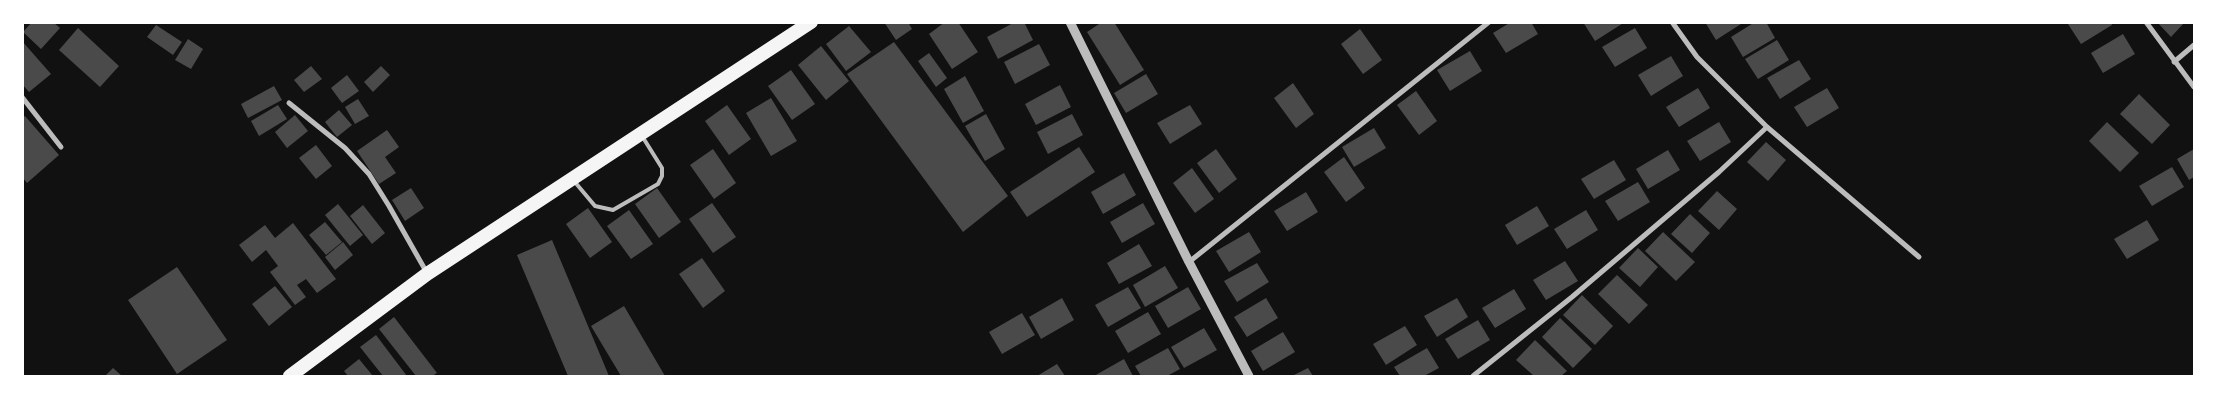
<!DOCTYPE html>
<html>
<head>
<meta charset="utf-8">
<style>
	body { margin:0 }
	#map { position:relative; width:2217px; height:399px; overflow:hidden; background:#111; font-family:Ubuntu,sans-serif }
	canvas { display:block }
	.frame { position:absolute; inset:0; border:24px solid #fff; pointer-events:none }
</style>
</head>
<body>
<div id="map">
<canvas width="2217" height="399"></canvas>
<div class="frame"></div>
</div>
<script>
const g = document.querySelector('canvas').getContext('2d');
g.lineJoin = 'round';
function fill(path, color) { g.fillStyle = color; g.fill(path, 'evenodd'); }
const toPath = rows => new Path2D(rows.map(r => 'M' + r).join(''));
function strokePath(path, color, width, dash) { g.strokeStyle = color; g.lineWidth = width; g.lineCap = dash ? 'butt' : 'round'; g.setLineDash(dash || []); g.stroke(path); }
const building = toPath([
	[32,22,53,22,60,28,41,49,23,32],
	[884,22,908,22,912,29,896,40],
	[945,22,958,22,978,52,952,69,929,34],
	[1015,22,1024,22,1033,40,998,59,987,37],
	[1102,22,1114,22,1144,70,1120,85,1087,32],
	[1511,22,1531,22,1538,34,1506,53,1493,33],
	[1583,22,1625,22,1595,41],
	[1705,22,1744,22,1716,40],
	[1755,22,1766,22,1775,38,1743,57,1731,37],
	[2070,22,2111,22,2112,25,2081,44,2068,24],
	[2157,22,2185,22,2171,37],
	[156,25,182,42,173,55,147,37],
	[849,26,871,52,846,71,826,44],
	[78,28,119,66,100,87,59,50],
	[1635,28,1647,48,1615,67,1602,47],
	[1360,29,1382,60,1363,74,1341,44],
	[2123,34,2135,54,2103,73,2091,53],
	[188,39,203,49,191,69,175,60],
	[1777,40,1789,60,1758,79,1745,59],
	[22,41,51,74,29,92,22,84],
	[894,42,1008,196,963,232,847,74],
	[1039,44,1050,65,1015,84,1004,62],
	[821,46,849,81,826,100,798,65],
	[1470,51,1482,71,1450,91,1437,70],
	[929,53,947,78,936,87,918,61],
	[1671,56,1683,76,1651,96,1638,75],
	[1799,60,1811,79,1780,99,1767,78],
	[311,66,322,79,304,92,294,80],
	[381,66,390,75,373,92,364,82],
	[791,70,815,104,792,120,768,86],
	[1146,74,1158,94,1126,113,1114,93],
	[347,75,359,91,342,103,331,88],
	[965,76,984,111,963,123,944,89],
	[1293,83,1314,114,1296,128,1274,98],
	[1060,85,1071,107,1036,125,1025,104],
	[274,86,282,100,248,118,241,104],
	[1698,88,1710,108,1679,127,1666,107],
	[1827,88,1839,108,1807,127,1794,107],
	[1416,91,1437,121,1419,135,1397,105],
	[2139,94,2170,125,2152,144,2120,114],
	[771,98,797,141,771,156,746,113],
	[358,99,369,116,355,124,345,107],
	[278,105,287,119,259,136,251,121],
	[727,105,751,139,729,155,705,121],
	[1190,105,1202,124,1170,144,1157,123],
	[339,110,352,125,337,137,325,122],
	[986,114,1005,149,985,161,965,126],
	[1072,114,1083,135,1048,154,1037,132],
	[295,115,308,131,287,148,275,132],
	[25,116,59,155,27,183,22,177,22,118],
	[1719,122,1731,142,1700,161,1687,141],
	[2107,122,2139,153,2120,172,2089,141],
	[1374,128,1386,148,1354,167,1342,147],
	[387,130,399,147,385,157,396,173,379,184,357,151],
	[1766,142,1786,160,1768,181,1747,162],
	[316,145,332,166,316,179,299,158],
	[1079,147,1095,172,1027,217,1010,192],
	[713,149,736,183,714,199,690,165],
	[1216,149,1237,179,1219,193,1197,163],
	[2194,149,2194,177,2189,180,2177,159],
	[1668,150,1680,170,1648,189,1636,169],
	[1344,157,1365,188,1346,202,1324,172],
	[1614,160,1626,180,1594,199,1581,179],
	[2172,167,2184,187,2152,206,2139,186],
	[1192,168,1214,199,1195,213,1173,183],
	[1124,173,1136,195,1103,214,1091,192],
	[1638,182,1650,202,1618,221,1605,201],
	[411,188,424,208,405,221,392,200],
	[657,188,681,222,659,238,635,204],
	[1717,191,1737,209,1719,230,1698,211],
	[1306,192,1318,212,1287,231,1274,211],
	[712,203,736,237,713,253,689,219],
	[1143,203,1155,224,1122,243,1110,222],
	[338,204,363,235,350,246,325,215],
	[363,205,385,233,372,244,350,216],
	[1537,206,1549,226,1517,245,1505,225],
	[588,208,612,242,590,258,566,224],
	[629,210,653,244,631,259,607,226],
	[1586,210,1598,230,1567,249,1554,229],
	[1690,214,1710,233,1692,253,1671,234],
	[2147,220,2159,240,2127,259,2114,239],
	[325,222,342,242,326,255,309,235],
	[293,223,336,279,317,293,306,279,297,285,306,297,295,305,270,272,278,266,266,250,252,262,239,245,265,225,275,238],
	[1249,232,1261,252,1229,272,1216,251],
	[1663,232,1695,262,1676,281,1645,251],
	[552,240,609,376,568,376,517,255],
	[343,242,353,255,335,270,325,257],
	[1139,244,1152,266,1119,284,1107,263],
	[1638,248,1658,267,1640,287,1619,268],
	[702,258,725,291,703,308,679,274],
	[1565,261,1578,281,1546,300,1533,280],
	[1257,263,1269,282,1237,302,1224,281],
	[1165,266,1178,288,1145,307,1133,285],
	[177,267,227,340,177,374,128,300],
	[1617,275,1648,305,1629,324,1598,294],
	[275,286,292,307,269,326,252,304],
	[1128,287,1141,308,1108,327,1095,305],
	[1188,287,1201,309,1168,328,1155,306],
	[1514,289,1526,309,1495,328,1482,308],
	[1582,295,1613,326,1595,345,1563,315],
	[1062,298,1074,320,1041,339,1029,317],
	[1266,298,1278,318,1247,337,1234,317],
	[1457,298,1468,317,1437,337,1424,316],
	[624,306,665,376,621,376,591,326],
	[1148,312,1161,334,1128,353,1115,331],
	[1022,313,1035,335,1002,354,989,332],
	[394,317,437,373,432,376,416,376,379,329],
	[1560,318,1592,349,1573,368,1542,337],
	[1478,320,1490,340,1458,359,1445,339],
	[1405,326,1417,345,1386,365,1373,344],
	[1204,328,1217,350,1184,368,1171,347],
	[1283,332,1295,352,1263,371,1251,351],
	[376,335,407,376,383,376,360,347],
	[1535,340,1567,371,1561,376,1534,376,1516,360],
	[1168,348,1180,369,1167,376,1141,376,1135,366],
	[1427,348,1439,368,1424,376,1400,376,1394,367],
	[359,359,373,376,348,376,344,371],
	[1124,359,1133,376,1094,376],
	[1057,364,1065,376,1037,376],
	[113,368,122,376,105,376],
	[1308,368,1313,376,1292,376]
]);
const service = toPath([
	[574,181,595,206,613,210,658,184,662,176,662,168,642,136]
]);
const minor = toPath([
	[1672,22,1697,57,1767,127,1919,257],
	[2146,22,2194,87],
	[2174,62,2194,45],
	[22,97,61,147],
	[289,103,345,148,369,174,389,206,427,273],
	[1189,262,1489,22],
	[1473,376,1572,297,1719,172,1767,127]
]);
const tertiary = toPath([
	[1070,22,1189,262,1249,376]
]);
const trunk = toPath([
	[290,376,427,274,811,22]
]);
fill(building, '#4a4a4a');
strokePath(service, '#bcbcbc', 4);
strokePath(minor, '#bcbcbc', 5);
strokePath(tertiary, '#bcbcbc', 9);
strokePath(trunk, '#f5f5f5', 14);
</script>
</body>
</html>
